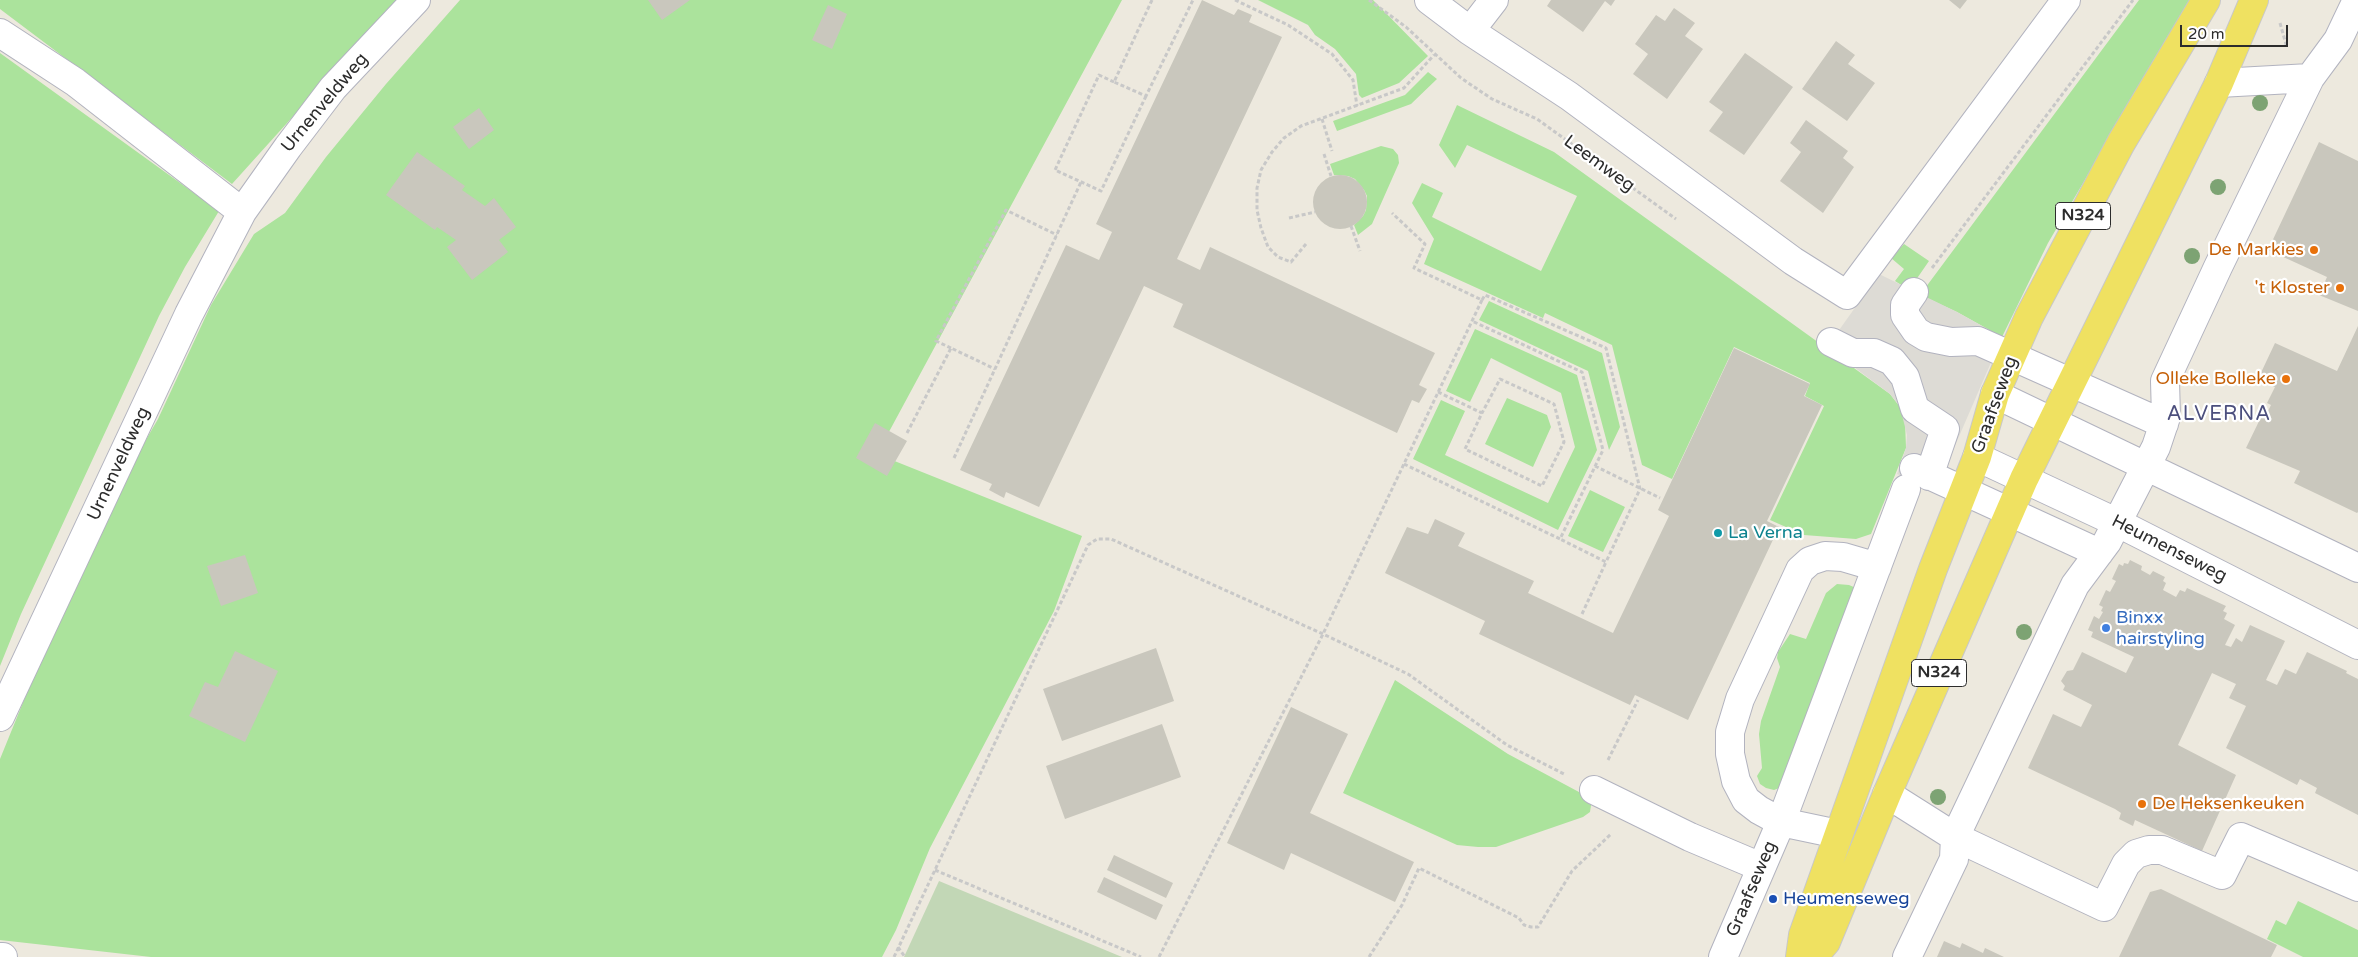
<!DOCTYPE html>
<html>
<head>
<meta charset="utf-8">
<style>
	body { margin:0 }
	#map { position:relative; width:2358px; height:957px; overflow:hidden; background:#ede9de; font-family:"Varela Round",sans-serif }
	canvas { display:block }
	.scale { position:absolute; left:2180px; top:25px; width:108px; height:22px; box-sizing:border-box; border:2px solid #2c2c2c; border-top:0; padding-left:6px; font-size:15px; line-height:18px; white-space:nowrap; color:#2c2c2c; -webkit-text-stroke:4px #fff; paint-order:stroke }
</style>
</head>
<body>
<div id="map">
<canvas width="2358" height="957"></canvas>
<div class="scale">20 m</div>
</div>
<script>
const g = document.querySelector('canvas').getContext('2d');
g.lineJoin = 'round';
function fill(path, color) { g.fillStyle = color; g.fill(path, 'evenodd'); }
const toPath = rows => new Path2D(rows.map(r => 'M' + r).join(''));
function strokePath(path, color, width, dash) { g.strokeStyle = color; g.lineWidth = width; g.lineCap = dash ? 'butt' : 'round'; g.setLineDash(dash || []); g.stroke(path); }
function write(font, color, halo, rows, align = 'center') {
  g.font = font + ' "Varela Round",sans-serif'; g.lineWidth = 4.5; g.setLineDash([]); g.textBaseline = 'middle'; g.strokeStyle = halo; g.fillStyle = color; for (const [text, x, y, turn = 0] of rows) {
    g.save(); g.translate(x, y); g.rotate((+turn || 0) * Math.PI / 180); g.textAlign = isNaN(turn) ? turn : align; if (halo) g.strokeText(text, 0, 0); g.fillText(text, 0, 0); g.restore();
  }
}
const green = toPath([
	[0,0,398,0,232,184,0,9],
	[460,0,1122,0,877,454,1082,536,1054,611,930,848,896,930,882,957,151,957,0,940,0,759,92,533,158,419,211,305,254,234,285,213,326,157,386,84],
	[1258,0,1373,0,1428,56,1399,83,1362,98,1359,95,1356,74,1335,49,1315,35,1308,25],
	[2139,0,2190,0,2048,243,2002,337,1957,312,1920,295],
	[0,53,219,211,185,267,159,316,21,614,0,666],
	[1428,72,1437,79,1411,104,1337,131,1333,121,1405,95],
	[1457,105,1554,152,1890,394,1900,407,1905,421,1906,448,1871,534,1856,539,1804,535,1770,520,1824,406,1805,396,1810,383,1734,347,1672,479,1642,465,1612,345,1545,313,1543,318,1424,264,1434,239,1412,203,1422,183,1443,193,1432,217,1541,271,1577,196,1467,145,1455,168,1439,145],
	[1381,146,1393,149,1398,155,1399,163,1372,224,1358,235,1354,225,1363,216,1366,210,1367,196,1364,190,1355,179,1348,176,1334,175,1330,164],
	[1904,244,1929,261,1909,290,1895,281,1904,269,1891,258],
	[1489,301,1602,353,1620,427,1609,450,1588,371,1479,320],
	[1475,329,1577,375,1597,450,1558,530,1413,459,1441,400,1465,411,1445,455,1548,503,1575,447,1561,393,1491,358,1470,402,1446,391],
	[1507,398,1547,415,1551,427,1533,467,1485,444],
	[1590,490,1625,507,1603,552,1568,536],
	[1837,584,1849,585,1856,588,1782,787,1774,790,1766,788,1760,784,1757,776,1762,768,1759,734,1761,721,1780,667,1777,658,1778,652,1790,634,1806,639,1826,593],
	[1395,680,1508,754,1592,799,1590,812,1583,817,1496,847,1478,847,1457,845,1343,793],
	[2298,901,2358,930,2358,957,2303,957,2267,939,2276,920,2286,925]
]);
const cemetery = toPath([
	[939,881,1122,957,904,957]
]);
const plaza = toPath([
	[1879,274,1957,312,2002,337,1935,492,1897,474,1906,448,1907,435,1900,407,1890,394,1827,347]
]);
const building = toPath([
	[648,0,690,0,662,20],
	[1202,0,1234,15,1238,9,1252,15,1249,22,1282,37,1177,259,1200,270,1210,247,1435,353,1419,385,1427,389,1419,403,1412,400,1397,433,1173,327,1183,304,1144,286,1039,507,1006,492,1004,498,989,490,992,484,960,470,1066,245,1099,260,1112,232,1096,224],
	[1551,0,1615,0,1611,6,1605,1,1583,32,1547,6],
	[1949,0,1967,0,1960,9],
	[828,5,847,14,832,49,812,40],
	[1674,8,1695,23,1685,36,1703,49,1667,99,1633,74,1648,54,1635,44,1656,15,1665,21],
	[1836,41,1855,55,1848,64,1875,83,1847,121,1802,89],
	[1745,53,1793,87,1744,155,1709,131,1723,112,1709,102],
	[479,108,494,130,469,149,453,127],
	[1806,120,1848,151,1843,158,1854,167,1823,213,1780,181,1801,152,1790,143],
	[2319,142,2358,161,2358,311,2319,295,2327,277,2268,250],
	[417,152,465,186,462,190,485,206,494,198,516,227,499,240,508,252,472,280,447,247,456,240,437,227,435,230,386,195],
	'1313 202a27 27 0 1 1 54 0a27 27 0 1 1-54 0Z',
	[2358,326,2358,512,2357,513,2294,483,2300,471,2246,448,2262,415,2265,417,2271,405,2267,403,2275,387,2258,379,2275,343,2337,371],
	[1734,348,1810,384,1804,396,1822,405,1767,521,1779,527,1688,720,1635,695,1630,705,1479,634,1485,621,1385,573,1407,527,1428,534,1435,519,1465,533,1458,546,1534,581,1528,593,1613,633,1669,516,1658,510],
	[875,423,907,441,887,476,856,458],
	[245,555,258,593,221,606,207,566],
	[2130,560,2142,566,2141,570,2150,575,2153,571,2165,577,2163,581,2166,583,2163,590,2176,597,2180,590,2185,592,2187,588,2226,606,2223,611,2227,613,2224,619,2235,625,2225,645,2231,647,2236,638,2242,642,2250,625,2285,641,2266,680,2277,685,2285,669,2296,674,2307,652,2347,671,2346,673,2358,679,2358,815,2315,793,2317,788,2300,779,2297,785,2226,748,2246,706,2229,698,2236,684,2212,673,2178,745,2236,775,2202,851,2135,820,2133,826,2119,819,2121,813,2115,809,2028,768,2053,714,2081,727,2092,705,2063,690,2065,686,2061,681,2067,671,2073,670,2082,652,2126,673,2134,657,2091,637,2093,632,2088,630,2094,616,2099,619,2103,612,2101,611,2103,607,2099,605,2106,590,2110,592,2116,581,2112,579,2119,564,2123,566,2124,563,2128,564],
	[1156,648,1174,701,1062,741,1043,689],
	[235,651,278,671,245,742,189,716,205,682,218,687],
	[1291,707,1348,734,1310,813,1414,862,1395,902,1291,853,1284,870,1227,843],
	[1162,724,1181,777,1065,819,1046,766],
	[1114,855,1173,883,1166,898,1107,870],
	[1104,877,1163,905,1156,920,1097,892],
	[2161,889,2277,945,2271,957,2119,957,2150,892],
	[1944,941,1960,948,1962,943,1983,953,1985,948,2004,957,1937,957]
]);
const path = toPath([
	[1152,0,1114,82,1146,96,1193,0],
	[1235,0,1288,25,1332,54,1353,80,1357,106],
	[1369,0,1406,27,1461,78,1492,99,1537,119,1676,219],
	[2280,23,2287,48],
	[1114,82,1099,75,1055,170,1101,191,1146,96],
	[1322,119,1332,151],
	[1324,154,1331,176],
	[1289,218,1315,212],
	[1351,226,1360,251],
	[1306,244,1291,262,1278,257,1268,247,1261,228,1257,210,1257,188,1261,170,1272,152,1284,138,1301,126,1404,88,1434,55],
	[1932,268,2133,0],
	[1482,300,1485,295,1606,348,1640,489,1606,562,1560,539],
	[951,348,936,341,1006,210,1057,235],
	[1438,392,1482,413,1465,449,1542,486,1564,442,1554,404,1500,379,1482,413],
	[907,433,951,348,995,369],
	[954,458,1081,182],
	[1404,464,1560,539,1603,450,1582,372,1472,321],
	[1595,466,1660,498],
	[1582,614,1606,562],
	[1608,760,1638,700],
	[935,870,1141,957],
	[898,947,905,957],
	[894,957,1088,545,1097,539,1111,539,1323,634,1408,674,1507,745,1566,775],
	[1159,957,1323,634,1482,300,1414,268,1425,244,1392,213],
	[1369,957,1402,905,1419,868,1519,918,1524,925,1531,927,1538,927,1572,871,1611,834]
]);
const minor = toPath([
	[1429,0,1470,31,1569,96,1793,261,1847,295,2066,0],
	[1470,31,1494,0],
	[0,33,75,82,242,212],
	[2219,83,2310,78],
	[1914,292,1905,305,1905,315,1916,331,1926,337,1951,342,1978,341,2164,424],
	[1831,342,1853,353,1874,353,1892,361,1905,377,1915,409,1945,429,1929,476],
	[1995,394,2358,568],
	[1977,457,2118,523,2358,645],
	[1914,468,2099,553],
	[0,717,189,314,242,212,288,147,333,88,416,0],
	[1594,790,1690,837,1761,867],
	[1887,794,1955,837,2104,907,2126,864,2136,854,2149,850,2162,850,2222,875,2241,837,2358,887],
	[1838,834,1781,822,1759,810,1746,800,1736,781,1730,754,1730,732,1740,699,1800,570,1810,561,1825,556,1843,557,1877,567],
	[0,957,3,957],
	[1723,957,1781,822,1906,489],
	[1907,957,1954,859,1955,837,2059,618,2075,585,2107,542,2156,447,2166,417,2165,381,2218,267,2310,78,2338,40,2357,0]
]);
const major = toPath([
	[1800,957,1803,935,1933,569,1977,457,1995,394,2029,317,2121,143,2206,0],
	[1813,957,1826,942,1887,794,2024,479,2219,83,2254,0]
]);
const trees = [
	[2260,103],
	[2218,187],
	[2192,256],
	[2024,632],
	[1938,797]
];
const markers = [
	[2314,250,5,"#e8710a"],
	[2340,288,5,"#e8710a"],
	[2286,379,5,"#e8710a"],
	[1718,533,5,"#0f9aa8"],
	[2106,628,5,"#3f7fe0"],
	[2142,804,5,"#e8710a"],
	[1773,899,5,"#1a4fb4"]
];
const shields = [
	[2083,216,55],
	[1939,673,55]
];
const shieldNames = [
	["N324",2083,216],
	["N324",1939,673]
];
const streetNames = [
	["Urnenveldweg",325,103,-50],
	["Leemweg",1599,164,36],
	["Graafseweg",1995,405,-70],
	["Urnenveldweg",119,464,-65],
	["Heumenseweg",2169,549,27],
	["Graafseweg",1752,889,-67]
];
const foodNames = [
	["De Markies",2304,250],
	["'t Kloster",2330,288],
	["Olleke Bolleke",2276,379],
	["De Heksenkeuken",2152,804,"left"]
];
const cultureNames = [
	["La Verna",1728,533]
];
const shopNames = [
	["Binxx",2116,618],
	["hairstyling",2116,639]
];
const transitNames = [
	["Heumenseweg",1783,899]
];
const quarterNames = [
	["ALVERNA",2219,415]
];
fill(green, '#abe39c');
fill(cemetery, '#c2d7b6');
fill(plaza, '#dddbd5');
fill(building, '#c9c7bd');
strokePath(minor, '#b2b3bf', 30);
strokePath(major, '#c8c8c8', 30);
strokePath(path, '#c8c8c8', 3, [4, 2.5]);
strokePath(minor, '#fff', 28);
strokePath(major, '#efe161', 28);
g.fillStyle = '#7da373';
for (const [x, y] of trees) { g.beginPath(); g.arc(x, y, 8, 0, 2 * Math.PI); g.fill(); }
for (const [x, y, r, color] of markers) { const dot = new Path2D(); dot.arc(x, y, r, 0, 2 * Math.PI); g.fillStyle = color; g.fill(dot); strokePath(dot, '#fff', 2); }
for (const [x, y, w] of shields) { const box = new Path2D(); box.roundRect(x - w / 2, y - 13.5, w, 27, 4); g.fillStyle = '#fff'; g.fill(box); strokePath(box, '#2c2c2c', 1); }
write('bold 16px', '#2c2c2c', null, shieldNames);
write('18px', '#2c2c2c', '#fff', streetNames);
write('18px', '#c56008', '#fff', foodNames, 'right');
write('18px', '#0d838f', '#fff', cultureNames, 'left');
write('18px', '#366cbe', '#fff', shopNames, 'left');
write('18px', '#164399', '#fff', transitNames, 'left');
g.letterSpacing = '1px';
write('20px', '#4c4f7d', '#fff', quarterNames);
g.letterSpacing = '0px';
</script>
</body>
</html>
